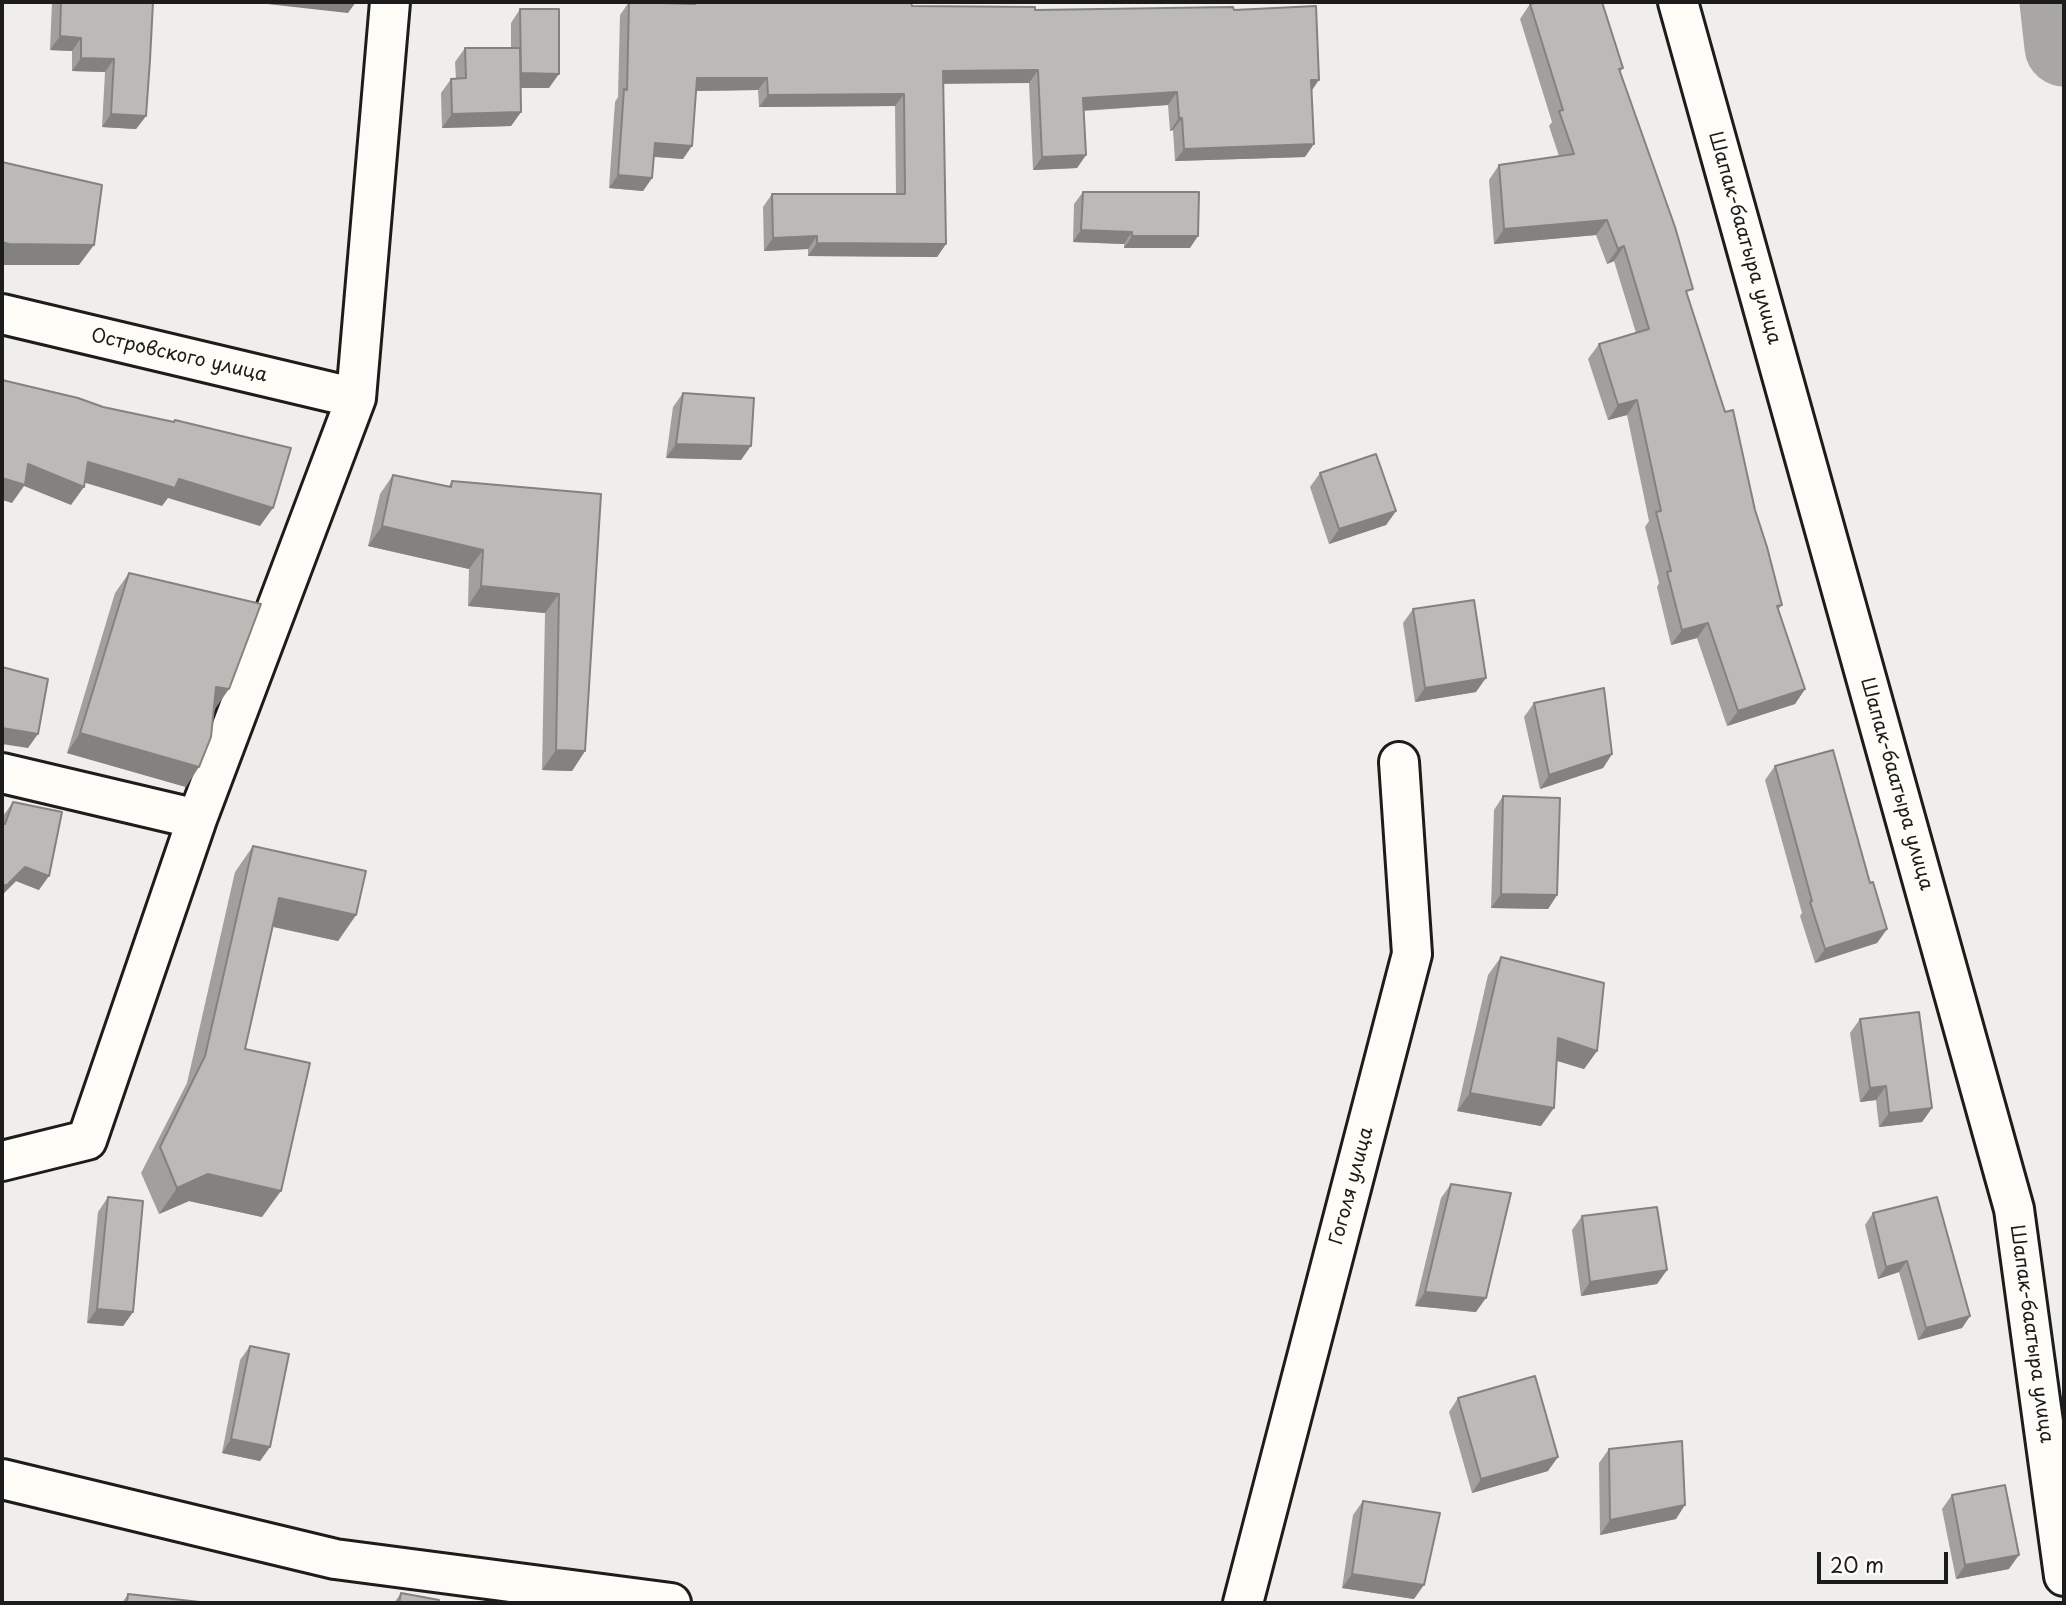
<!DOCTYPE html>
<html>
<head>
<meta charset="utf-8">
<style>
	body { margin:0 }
	#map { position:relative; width:2066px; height:1605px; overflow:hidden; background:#f0eeea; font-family:"Playpen Sans",sans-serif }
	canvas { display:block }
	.frame { position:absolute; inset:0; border:4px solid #1c1c1c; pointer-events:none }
	.scale { position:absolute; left:1817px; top:1552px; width:131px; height:32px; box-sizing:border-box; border:4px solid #1c1c1c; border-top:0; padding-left:9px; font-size:21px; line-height:24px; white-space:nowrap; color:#1c1c1c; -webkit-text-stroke:5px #fdfcf7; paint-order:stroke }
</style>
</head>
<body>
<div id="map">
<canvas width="2066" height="1605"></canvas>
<div class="frame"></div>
<div class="scale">20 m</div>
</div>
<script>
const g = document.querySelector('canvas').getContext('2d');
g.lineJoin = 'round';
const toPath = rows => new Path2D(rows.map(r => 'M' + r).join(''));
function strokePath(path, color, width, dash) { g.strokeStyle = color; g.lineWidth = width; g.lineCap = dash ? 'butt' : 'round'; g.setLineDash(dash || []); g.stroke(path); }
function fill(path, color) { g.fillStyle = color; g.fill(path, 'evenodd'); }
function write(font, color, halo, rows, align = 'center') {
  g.font = font + ' "Playpen Sans",sans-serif'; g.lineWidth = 7; g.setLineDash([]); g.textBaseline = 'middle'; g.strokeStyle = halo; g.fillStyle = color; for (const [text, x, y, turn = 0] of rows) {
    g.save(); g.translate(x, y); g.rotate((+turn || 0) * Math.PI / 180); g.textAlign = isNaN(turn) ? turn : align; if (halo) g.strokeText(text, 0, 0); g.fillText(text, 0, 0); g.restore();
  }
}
const river = toPath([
	[2059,2,2064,47]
]);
const minor = toPath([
	[1678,2,2014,1209,2064,1576],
	[2,314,356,398],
	[2,773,197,819],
	[2,1161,87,1140,197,819,356,398,390,2],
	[2,1479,335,1559,671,1603],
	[1243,1603,1412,954,1399,762]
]);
const wall = toPath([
	[52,2,153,2,146,116,136,129,102,127,105,72,72,71,72,51,50,50],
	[629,2,693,4,694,2,786,2,1035,10,1234,10,1311,91,1305,157,1175,161,1173,130,1170,131,1168,105,1083,111,1086,155,1077,168,1033,170,1029,83,943,83,946,244,937,257,808,256,808,249,764,251,763,207,772,194,896,194,895,106,759,107,758,90,696,91,683,159,654,157,652,178,643,191,609,188,615,102,618,97,620,15],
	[1530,4,1623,68,1620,72,1688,297,1755,510,1782,605,1778,610,1805,689,1795,704,1727,726,1697,638,1671,645,1657,587,1659,583,1645,527,1649,521,1627,415,1608,420,1588,359,1599,344,1636,333,1614,261,1607,264,1596,235,1494,244,1489,180,1499,165,1559,156,1549,126,1552,122,1520,19],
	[520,9,549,88,521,88,521,112,511,126,442,128,441,93,451,79,456,79,455,62,465,48,511,48,511,23],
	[1083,192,1190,248,1124,248,1124,244,1073,242,1074,204],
	[683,393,741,460,666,458,673,407],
	[1320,473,1396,511,1386,525,1329,544,1310,487],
	[393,475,449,486,452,481,601,494,585,751,572,771,542,770,545,613,468,606,469,569,368,546,380,494],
	[129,573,215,709,214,709,186,787,67,753,115,593],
	[1413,609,1476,692,1415,702,1403,623],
	[1534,703,1612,754,1603,768,1540,789,1524,717],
	[1775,766,1870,883,1887,929,1877,943,1815,963,1800,916,1802,913,1765,780],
	[1503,796,1557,895,1548,909,1491,908,1494,810],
	[13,802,39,890,16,881,2,895,2,820,3,816],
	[253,846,356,915,338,941,273,927,245,1049,262,1217,189,1201,159,1214,141,1173,187,1083,235,872],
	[1501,957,1597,1051,1584,1069,1557,1061,1541,1126,1457,1111,1488,975],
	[1860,1019,1932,1108,1922,1122,1879,1127,1876,1100,1860,1102,1850,1033],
	[1451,1184,1476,1312,1415,1306,1441,1198],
	[108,1197,133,1312,123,1326,87,1323,98,1212],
	[1873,1213,1970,1316,1962,1328,1918,1340,1899,1272,1878,1279,1865,1225],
	[1582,1216,1667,1270,1657,1284,1581,1296,1572,1230],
	[250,1346,270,1447,260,1461,222,1453,240,1360],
	[1458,1398,1548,1471,1472,1493,1449,1412],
	[1609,1449,1676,1519,1600,1535,1599,1463],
	[1952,1495,2009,1569,1956,1579,1942,1509],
	[1363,1501,1414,1599,1342,1588,1353,1515],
	[401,1593,438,1603,394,1603],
	[128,1594,199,1603,122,1603]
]);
const shadedWall = toPath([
	[268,2,356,2,348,13,267,4],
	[60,36,81,38,72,51,50,50],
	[81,58,114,59,105,72,72,71],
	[1038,70,1029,83,934,84,943,71],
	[521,73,559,74,549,88,511,88],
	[697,78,767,78,758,90,688,91],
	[1311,80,1319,80,1310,93],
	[1177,92,1168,105,1074,111,1083,98],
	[904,94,895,106,759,107,768,95],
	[521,112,511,126,442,128,452,114],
	[111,114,146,116,136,129,102,127],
	[1179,118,1182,118,1173,130,1170,131],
	[655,143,692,146,683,159,646,156],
	[1314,144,1305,157,1175,161,1184,149],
	[1086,155,1077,168,1033,170,1042,157],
	[618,175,652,178,643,191,609,188],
	[1607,220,1596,235,1494,244,1504,229],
	[1081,230,1132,232,1124,244,1073,242],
	[817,236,808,249,764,251,773,238],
	[1132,236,1198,236,1190,248,1124,248],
	[2,242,94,245,79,265,2,265],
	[817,243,946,244,937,257,808,256],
	[1624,246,1614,261,1607,264,1618,249],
	[1637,400,1627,415,1608,420,1618,405],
	[676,444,751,446,741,460,666,458],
	[88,462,179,479,273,508,260,526,168,498,162,506,76,480],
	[28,464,84,487,71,505,24,486,12,503,2,500,2,478],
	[1396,511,1386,525,1329,544,1339,529],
	[382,526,483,550,469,569,368,546],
	[481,586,559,594,545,613,468,606],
	[1708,623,1697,638,1671,645,1682,630],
	[1486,678,1476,692,1415,702,1425,688],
	[216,687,229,689,215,709,202,706],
	[1805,689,1795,704,1727,726,1738,711],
	[2,728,38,734,28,748,2,744],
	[80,733,199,767,186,787,67,753],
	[556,750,585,751,572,771,542,770],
	[1612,754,1603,768,1540,789,1549,775],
	[25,867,49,876,39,890,16,881,2,895,2,885],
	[1501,894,1557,895,1548,909,1491,908],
	[279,898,356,915,338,941,261,924],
	[1887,929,1877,943,1815,963,1825,949],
	[1558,1038,1597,1051,1584,1069,1545,1057],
	[1886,1086,1876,1100,1860,1102,1870,1088],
	[1470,1093,1554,1108,1541,1126,1457,1111],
	[1932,1108,1922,1122,1879,1127,1889,1113],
	[208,1174,281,1191,262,1217,189,1201,159,1214,177,1188],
	[1907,1261,1899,1272,1878,1279,1886,1267],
	[1667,1270,1657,1284,1581,1296,1590,1282],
	[1425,1292,1486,1298,1476,1312,1415,1306],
	[97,1309,133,1312,123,1326,87,1323],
	[1970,1316,1962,1328,1918,1340,1926,1328],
	[231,1439,270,1447,260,1461,222,1453],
	[1558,1457,1548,1471,1472,1493,1481,1479],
	[1685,1505,1676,1519,1600,1535,1610,1520],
	[2019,1555,2009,1569,1956,1579,1965,1565],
	[1352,1574,1424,1585,1414,1599,1342,1588]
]);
const building = toPath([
	[61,2,153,2,150,60,146,116,111,114,114,59,81,58,81,38,60,36,61,2],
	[629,2,695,4,695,2,828,3,911,2,912,6,1035,7,1035,10,1233,7,1234,10,1316,6,1319,80,1311,80,1314,144,1184,149,1182,118,1179,118,1177,92,1083,98,1086,155,1042,157,1038,70,943,71,946,244,817,243,817,236,773,238,772,194,905,194,904,94,768,95,767,78,697,78,692,146,655,143,652,178,618,175,624,89,627,90,629,2],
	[1539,2,1602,2,1623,68,1619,69,1675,227,1693,289,1686,291,1725,412,1733,410,1755,510,1767,547,1782,605,1777,606,1805,689,1738,711,1708,623,1682,630,1667,572,1671,571,1656,512,1661,511,1637,400,1618,405,1599,344,1649,329,1624,246,1618,249,1607,220,1504,229,1499,165,1574,154,1559,111,1563,110,1530,4,1539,2],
	[520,9,559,9,559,74,521,73,520,9],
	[465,48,520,48,521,112,452,114,451,79,466,78,465,48],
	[2,162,102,185,94,245,9,244,2,242,2,162],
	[1083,192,1199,192,1198,236,1132,236,1132,232,1081,230,1083,192],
	[2,380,78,398,103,407,174,422,175,420,291,448,273,508,179,479,175,488,88,462,84,487,28,464,25,485,2,478,2,380],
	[683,393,754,398,751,446,676,444,683,393],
	[1376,454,1396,511,1339,529,1320,473,1376,454],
	[393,475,451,487,452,481,601,494,585,751,556,750,559,594,481,586,483,550,382,526,393,475],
	[129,573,261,604,229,689,216,687,211,737,199,767,80,733,129,573],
	[1474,600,1486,678,1425,688,1413,609,1474,600],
	[2,667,48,679,38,734,2,728,2,667],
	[1604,688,1612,754,1549,775,1534,703,1604,688],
	[1833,750,1870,883,1873,882,1887,929,1825,949,1810,902,1812,901,1775,766,1833,750],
	[1503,796,1560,798,1557,895,1501,894,1503,796],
	[13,802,62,812,49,876,25,867,7,885,2,885,2,823,5,824,13,802],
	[253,846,366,871,356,915,279,898,245,1049,310,1063,281,1191,208,1174,177,1188,160,1147,205,1056,253,846],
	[1501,957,1604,983,1597,1051,1558,1038,1554,1108,1470,1093,1501,957],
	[1919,1012,1932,1108,1889,1113,1886,1086,1870,1088,1860,1019,1919,1012],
	[1451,1184,1511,1193,1486,1298,1425,1292,1451,1184],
	[108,1197,143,1201,133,1312,97,1309,108,1197],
	[1937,1197,1970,1316,1926,1328,1907,1261,1886,1267,1873,1213,1937,1197],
	[1657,1207,1667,1270,1590,1282,1582,1216,1657,1207],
	[250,1346,289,1354,270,1447,231,1439,250,1346],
	[1535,1376,1558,1457,1481,1479,1458,1398,1535,1376],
	[1682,1441,1685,1505,1610,1520,1609,1449,1682,1441],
	[2005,1485,2019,1555,1965,1565,1952,1495,2005,1485],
	[1363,1501,1440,1513,1424,1585,1352,1574,1363,1501],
	[401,1593,439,1600,438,1603,399,1603,401,1593],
	[128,1594,200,1602,199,1603,127,1603,128,1594]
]);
const streetNames = [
	["Шапак-баатыра улица",1744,238,74],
	["Островского улица",179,356,13],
	["Шапак-баатыра улица",1896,784,74],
	["Гоголя улица",1352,1186,-75],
	["Шапак-баатыра улица",2031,1334,82]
];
strokePath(river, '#a8a7a3', 79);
strokePath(minor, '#1c1c1c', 44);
strokePath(minor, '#fdfcf7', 38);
fill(wall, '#a1a09d');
fill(shadedWall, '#83827f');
fill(building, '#bbbab6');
strokePath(building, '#83827f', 2);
write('19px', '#1c1c1c', '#fdfcf7', streetNames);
</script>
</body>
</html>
